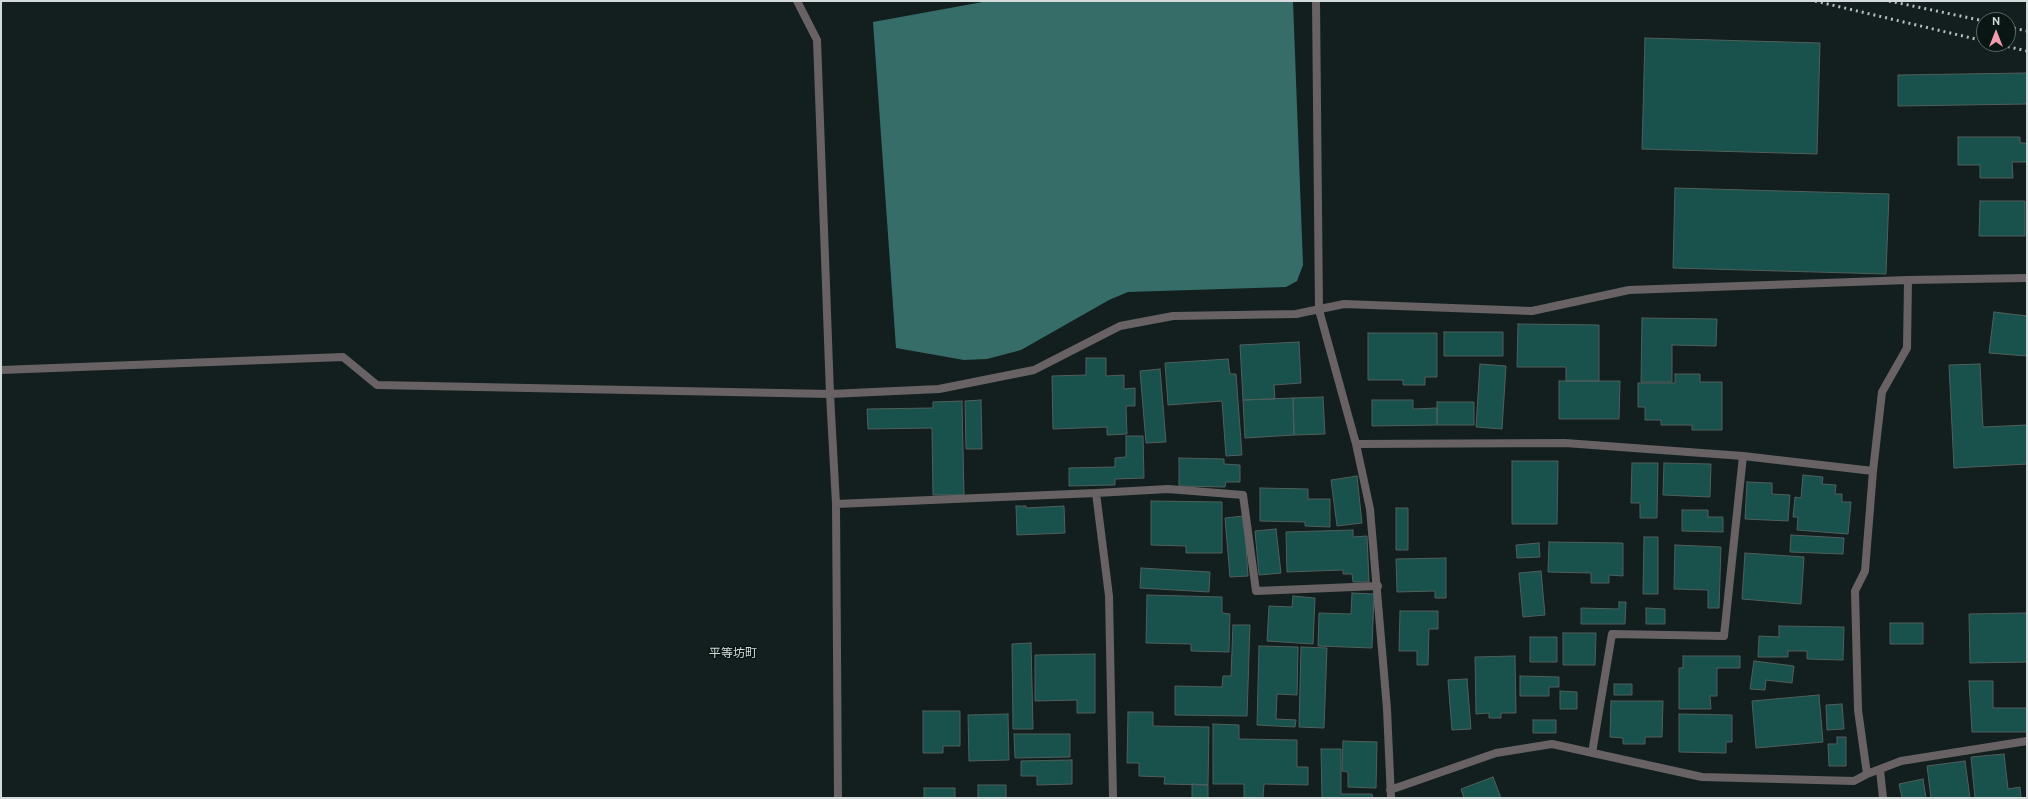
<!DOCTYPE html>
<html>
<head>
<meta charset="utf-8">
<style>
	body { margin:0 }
	#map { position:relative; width:2028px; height:799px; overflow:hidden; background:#121f1e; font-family:Ubuntu,sans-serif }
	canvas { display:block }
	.frame { position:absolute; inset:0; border:2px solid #d3dbda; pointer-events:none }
	.north { position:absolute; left:1976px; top:12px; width:40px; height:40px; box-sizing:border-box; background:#091614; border:1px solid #5a6563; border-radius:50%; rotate:0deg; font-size:11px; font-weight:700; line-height:16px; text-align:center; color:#d3dbda }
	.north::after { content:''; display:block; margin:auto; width:14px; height:18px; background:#f29aae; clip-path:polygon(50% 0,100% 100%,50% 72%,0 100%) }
</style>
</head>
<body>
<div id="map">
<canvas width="2028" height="799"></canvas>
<div class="frame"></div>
<div class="north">N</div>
</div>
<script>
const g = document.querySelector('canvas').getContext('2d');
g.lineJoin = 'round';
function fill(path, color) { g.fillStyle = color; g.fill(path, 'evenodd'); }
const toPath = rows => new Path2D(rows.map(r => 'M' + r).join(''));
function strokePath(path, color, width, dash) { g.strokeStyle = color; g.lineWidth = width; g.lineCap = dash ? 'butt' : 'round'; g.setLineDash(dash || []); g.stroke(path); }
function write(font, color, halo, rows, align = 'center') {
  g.font = font + ' Ubuntu,"Noto Sans JP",sans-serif'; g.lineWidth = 3; g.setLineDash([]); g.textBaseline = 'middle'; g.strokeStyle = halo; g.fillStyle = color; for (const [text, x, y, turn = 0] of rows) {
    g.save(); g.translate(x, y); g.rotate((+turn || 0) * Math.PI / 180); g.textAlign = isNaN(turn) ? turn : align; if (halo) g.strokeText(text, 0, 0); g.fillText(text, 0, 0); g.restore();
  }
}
const water = toPath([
	[988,1,1293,1,1303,265,1297,281,1286,287,1128,292,1109,300,1021,350,987,359,964,360,896,348,873,22]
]);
const building = toPath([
	[1645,38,1820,43,1817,154,1642,149,1645,38],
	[2027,73,2027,104,1898,106,1898,75,2027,73],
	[1958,137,2020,137,2020,143,2027,143,2027,162,2012,162,2013,178,1980,178,1980,165,1958,165,1958,137],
	[1675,188,1889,194,1886,274,1673,268,1675,188],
	[1980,201,2025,201,2025,236,1979,236,1980,201],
	[1994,312,2027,316,2027,356,1989,353,1994,312],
	[1642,318,1717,319,1716,346,1672,345,1672,382,1641,382,1642,318],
	[1518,324,1599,325,1599,381,1566,381,1566,367,1517,367,1518,324],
	[1444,332,1503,332,1503,356,1444,356,1444,332],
	[1368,333,1437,333,1437,377,1425,377,1425,385,1403,385,1403,380,1368,380,1368,333],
	[1299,342,1301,383,1274,385,1275,399,1243,400,1240,345,1299,342],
	[1086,358,1106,358,1106,376,1124,375,1124,389,1135,388,1135,406,1126,406,1127,434,1107,435,1107,427,1053,429,1052,376,1086,375,1086,358],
	[1228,359,1230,374,1236,374,1242,455,1226,456,1222,401,1168,405,1165,363,1228,359],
	[1480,364,1506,366,1502,429,1476,427,1480,364],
	[1980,364,1983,427,2027,425,2027,464,1954,468,1949,365,1980,364],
	[1160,369,1166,442,1146,443,1140,371,1160,369],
	[1675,374,1700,374,1700,382,1722,382,1722,430,1692,430,1692,425,1661,425,1661,420,1645,420,1645,407,1638,407,1638,383,1675,383,1675,374],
	[1559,381,1620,381,1619,419,1559,419,1559,381],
	[1323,397,1325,434,1294,435,1293,398,1323,397],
	[1293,398,1294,435,1245,438,1243,400,1293,398],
	[981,400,982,449,966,449,965,401,981,400],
	[1372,400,1413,400,1413,409,1437,408,1437,425,1372,426,1372,400],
	[962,401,964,495,933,495,932,428,868,429,867,409,933,408,933,402,962,401],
	[1437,402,1474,402,1474,425,1437,425,1437,402],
	[1126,436,1143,436,1144,478,1115,479,1115,485,1069,486,1069,468,1115,467,1115,458,1126,457,1126,436],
	[1179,458,1224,459,1224,464,1240,465,1240,482,1226,482,1225,487,1179,486,1179,458],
	[1512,461,1558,461,1557,524,1512,524,1512,461],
	[1632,463,1658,463,1657,518,1640,518,1640,503,1631,503,1632,463],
	[1664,463,1711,464,1710,497,1663,495,1664,463],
	[1803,475,1823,477,1822,484,1836,485,1835,494,1842,494,1842,502,1851,502,1848,534,1797,530,1798,517,1793,517,1795,497,1801,498,1803,475],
	[1357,476,1362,523,1337,526,1331,480,1357,476],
	[1747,482,1772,483,1772,494,1790,495,1788,521,1745,519,1747,482],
	[1260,488,1308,489,1308,499,1330,499,1330,527,1305,526,1305,522,1260,521,1260,488],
	[1151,501,1222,502,1222,553,1186,553,1186,546,1151,545,1151,501],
	[1016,506,1026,506,1026,508,1064,506,1065,533,1017,535,1016,506],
	[1396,508,1408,508,1408,550,1396,550,1396,508],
	[1682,510,1708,510,1708,517,1723,517,1723,532,1682,531,1682,510],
	[1244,516,1248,576,1230,577,1225,518,1244,516],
	[1276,529,1281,573,1259,575,1255,531,1276,529],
	[1353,530,1353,537,1367,536,1369,582,1353,582,1352,574,1343,574,1343,570,1287,572,1286,532,1353,530],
	[1791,535,1844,538,1843,554,1790,552,1791,535],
	[1644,537,1658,537,1658,594,1643,594,1644,537],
	[1549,542,1623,543,1623,576,1609,575,1609,583,1591,583,1591,573,1548,572,1549,542],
	[1539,543,1540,557,1517,558,1516,545,1539,543],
	[1675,545,1721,547,1719,608,1708,608,1708,590,1674,589,1675,545],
	[1745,553,1804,557,1801,604,1742,599,1745,553],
	[1446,558,1446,598,1435,598,1435,591,1397,592,1396,559,1446,558],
	[1141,568,1210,572,1209,592,1140,588,1141,568],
	[1541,571,1545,615,1523,617,1519,573,1541,571],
	[1352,593,1374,594,1372,648,1318,646,1319,613,1351,614,1352,593],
	[1147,595,1222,597,1222,613,1230,614,1229,652,1191,651,1191,644,1146,643,1147,595],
	[1293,596,1315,598,1313,644,1267,641,1269,606,1292,607,1293,596],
	[1619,602,1626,602,1625,624,1581,624,1581,608,1619,609,1619,602],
	[1646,608,1665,609,1665,624,1646,624,1646,608],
	[1400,611,1438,611,1438,629,1429,629,1428,665,1417,665,1417,651,1399,651,1400,611],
	[2027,613,2027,662,1970,663,1969,614,2027,613],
	[1890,623,1923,623,1923,644,1890,644,1890,623],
	[1233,625,1250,625,1247,716,1175,715,1175,686,1222,687,1223,676,1231,676,1233,625],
	[1779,626,1844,627,1843,660,1807,659,1807,651,1788,651,1788,657,1758,657,1759,636,1779,637,1779,626],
	[1563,633,1596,633,1595,665,1563,665,1563,633],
	[1530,637,1557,637,1557,662,1530,662,1530,637],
	[1031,643,1033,729,1013,729,1012,644,1031,643],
	[1259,646,1298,647,1297,695,1277,694,1276,719,1296,720,1295,727,1257,725,1259,646],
	[1301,647,1327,648,1324,728,1299,727,1301,647],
	[1095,654,1095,713,1077,713,1077,700,1035,701,1035,655,1095,654],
	[1515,656,1516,713,1501,713,1501,718,1489,718,1489,713,1476,714,1475,657,1515,656],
	[1683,656,1740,656,1740,668,1717,668,1717,696,1710,696,1711,709,1679,709,1679,668,1683,668,1683,656],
	[1754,661,1794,666,1792,683,1766,680,1765,690,1750,689,1754,661],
	[1520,676,1559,677,1559,687,1549,687,1549,696,1520,696,1520,676],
	[1467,679,1471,729,1452,730,1448,680,1467,679],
	[1969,681,1993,681,1993,708,2027,708,2027,732,1972,732,1969,681],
	[1614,684,1632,684,1632,695,1614,695,1614,684],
	[1560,691,1577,692,1577,709,1560,709,1560,691],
	[1819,695,1823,742,1756,748,1752,701,1819,695],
	[1611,701,1663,701,1662,737,1645,737,1645,744,1623,744,1623,738,1610,737,1611,701],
	[1842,704,1844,729,1827,730,1826,705,1842,704],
	[923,711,960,711,960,746,943,746,943,753,923,753,923,711],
	[1128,712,1153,712,1153,726,1209,727,1208,785,1164,784,1165,777,1139,776,1139,763,1127,763,1128,712],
	[1008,714,1009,760,969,761,968,715,1008,714],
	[1679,714,1732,715,1732,742,1726,742,1726,753,1679,752,1679,714],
	[1533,720,1556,720,1556,733,1533,733,1533,720],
	[1213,724,1239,725,1239,739,1297,740,1297,767,1308,767,1308,785,1264,784,1263,798,1244,798,1244,784,1213,784,1213,724],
	[1014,734,1070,734,1070,757,1015,758,1014,734],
	[1837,737,1846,737,1846,766,1829,766,1828,744,1837,744,1837,737],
	[1343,741,1377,742,1376,788,1348,787,1348,772,1342,771,1343,741],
	[1321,749,1341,749,1341,794,1372,794,1373,798,1322,798,1321,749],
	[2004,754,2008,789,2020,787,2021,798,1975,798,1971,757,2004,754],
	[1072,760,1072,784,1037,785,1037,776,1021,776,1021,761,1072,760],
	[1965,761,1970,798,1931,798,1927,766,1965,761],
	[1493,777,1501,798,1464,798,1461,789,1493,777],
	[1923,779,1926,798,1902,798,1899,784,1923,779],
	[1192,784,1208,785,1208,798,1192,798,1192,784],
	[978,785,1006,785,1006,798,978,798,978,785],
	[924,788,955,788,955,798,924,798,924,788]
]);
const minor = toPath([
	[797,1,817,40,830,394,836,504,838,798],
	[1316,1,1319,310,1356,444,1370,509,1387,709,1391,798],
	[1,370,343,357,377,385,830,394,939,389,1034,370,1120,326,1173,316,1296,314,1344,304,1532,311,1629,290,1908,280,2027,278],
	[1356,444,1565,443,1743,456,1873,471],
	[836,504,1096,493],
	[1592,753,1612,634,1724,636,1743,456],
	[1880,770,1883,798],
	[1867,774,1858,710,1855,591,1865,571,1873,471,1882,392,1907,348,1908,280],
	[1390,790,1496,753,1552,744,1702,777,1854,781,1867,774,1901,761,2027,741],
	[1113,798,1109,596,1096,493,1168,489,1243,495,1256,591,1378,586]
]);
const rail = toPath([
	[1815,1,1984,41],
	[1889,1,1984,21],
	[2008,27,2027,31],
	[1996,44,2027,51]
]);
const neighbourhoodNames = [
	["平等坊町",733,653]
];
fill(water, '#376d68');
fill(building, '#19514d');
strokePath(building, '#505f5d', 1);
strokePath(minor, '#696264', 8);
strokePath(rail, '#b6bfbe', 3, [2, 4]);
write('12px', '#d3dbda', '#091614', neighbourhoodNames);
</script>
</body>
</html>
